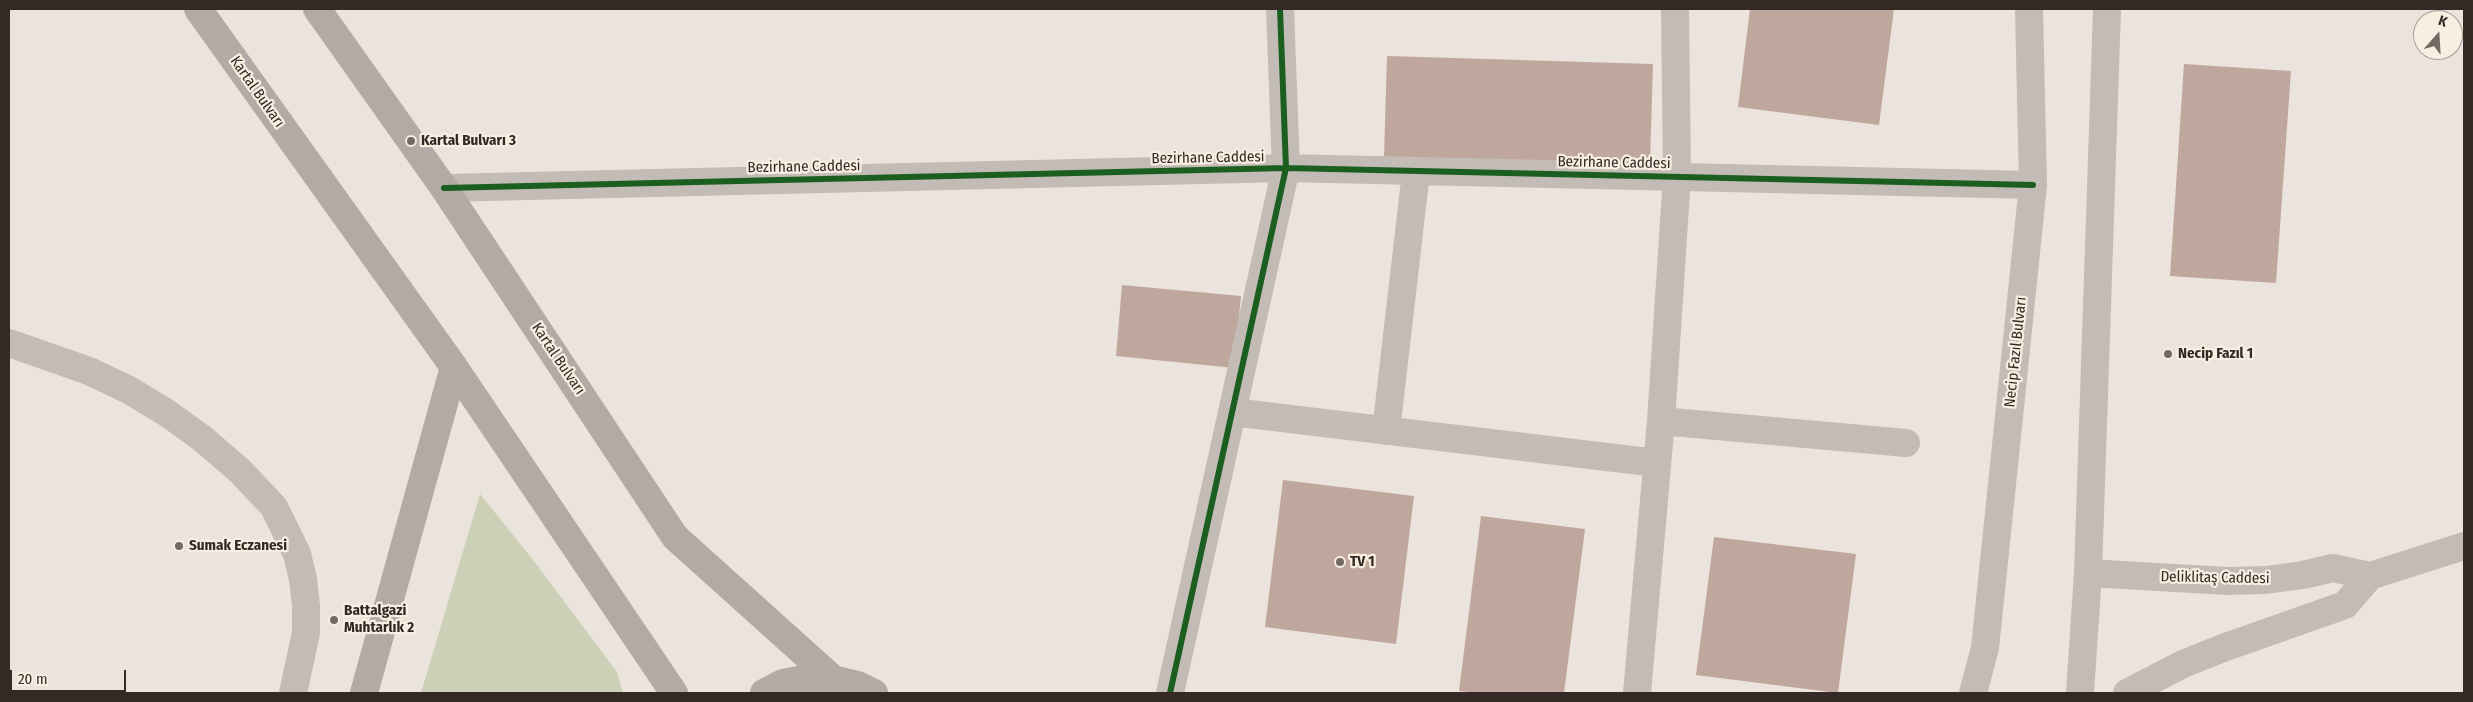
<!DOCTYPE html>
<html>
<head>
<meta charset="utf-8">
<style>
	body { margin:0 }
	#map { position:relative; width:2473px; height:702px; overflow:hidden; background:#ebe4dc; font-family:"Fira Sans Condensed",sans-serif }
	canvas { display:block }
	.frame { position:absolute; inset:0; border:10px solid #342924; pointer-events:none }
	.north { position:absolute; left:2413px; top:10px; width:50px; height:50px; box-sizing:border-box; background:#f9eee2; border:1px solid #aa9f96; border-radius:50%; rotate:19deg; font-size:14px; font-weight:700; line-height:20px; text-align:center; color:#342924 }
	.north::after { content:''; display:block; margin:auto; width:18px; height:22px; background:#746a64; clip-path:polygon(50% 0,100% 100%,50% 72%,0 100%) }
	.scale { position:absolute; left:10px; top:670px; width:116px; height:22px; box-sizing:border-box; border:2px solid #342924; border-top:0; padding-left:6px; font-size:15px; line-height:18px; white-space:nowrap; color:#342924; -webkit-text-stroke:4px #f9eee2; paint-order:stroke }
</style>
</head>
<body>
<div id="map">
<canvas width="2473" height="702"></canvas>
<div class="frame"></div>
<div class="north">K</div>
<div class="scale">20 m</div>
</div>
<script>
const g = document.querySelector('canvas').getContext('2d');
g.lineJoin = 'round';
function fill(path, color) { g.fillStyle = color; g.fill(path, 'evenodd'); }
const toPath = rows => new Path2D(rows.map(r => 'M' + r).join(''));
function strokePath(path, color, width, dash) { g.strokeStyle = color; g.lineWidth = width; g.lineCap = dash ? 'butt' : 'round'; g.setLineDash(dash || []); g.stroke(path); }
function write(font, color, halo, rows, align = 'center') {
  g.font = font + ' "Fira Sans Condensed",sans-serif'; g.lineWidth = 4.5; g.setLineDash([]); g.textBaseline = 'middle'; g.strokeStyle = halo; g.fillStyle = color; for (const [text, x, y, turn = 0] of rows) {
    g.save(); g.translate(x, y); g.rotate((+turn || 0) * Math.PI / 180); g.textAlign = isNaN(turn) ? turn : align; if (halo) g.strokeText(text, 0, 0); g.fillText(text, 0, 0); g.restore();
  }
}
const green = toPath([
	[480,494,537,565,617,672,623,693,421,693]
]);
const building = toPath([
	[1750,9,1894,9,1879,125,1738,107],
	[1387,56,1653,64,1650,164,1384,157],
	[2184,64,2291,71,2276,283,2170,276],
	[1122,285,1241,296,1234,368,1116,356],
	[1283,480,1414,496,1396,644,1265,627],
	[1481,516,1585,529,1564,693,1478,693,1459,691],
	[1714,537,1856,554,1838,693,1696,675]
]);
const minor = toPath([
	[444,188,1286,168,2033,185],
	[9,343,89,371,129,390,167,413,203,439,240,471,274,507,297,554,303,579,306,606,306,633,293,693],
	[1232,412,1657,463],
	[1661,421,1906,443],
	[1386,431,1416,172],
	[1170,693,1286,168,1280,9],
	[1637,693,1661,421,1677,176,1675,9]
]);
const tertiary = toPath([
	[2088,573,2227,581,2266,580,2303,575,2333,568,2370,576,2464,546],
	[1973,693,1985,648,2033,185,2029,9],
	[2080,693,2088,573,2107,9],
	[2127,693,2183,664,2223,648,2345,605,2370,576]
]);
const primary = toPath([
	[198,9,454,367,674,693],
	[317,9,444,188,675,537,833,679],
	[364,693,454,367],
	[764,693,783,683,808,678,833,679,858,685,874,693]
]);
const cycleway = toPath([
	[444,188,1286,168,2033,185],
	[1170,693,1286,168,1280,9]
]);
const markers = [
	[411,141,5,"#746a64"],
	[2168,354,5,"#746a64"],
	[179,546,5,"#746a64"],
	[1340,562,5,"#746a64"],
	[334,620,5,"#746a64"]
];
const streetNames = [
	["Kartal Bulvarı",257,92,55],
	["Bezirhane Caddesi",1208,158,-1],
	["Bezirhane Caddesi",1614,163,1],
	["Bezirhane Caddesi",804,167,-1],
	["Necip Fazıl Bulvarı",2016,352,-84],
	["Kartal Bulvarı",558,359,56],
	["Deliklitaş Caddesi",2215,578,1]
];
const poiNames = [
	["Kartal Bulvarı 3",421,141],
	["Necip Fazıl 1",2178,354],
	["Sumak Eczanesi",189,546],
	["TV 1",1350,562],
	["Battalgazi",344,611],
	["Muhtarlık 2",344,628]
];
fill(green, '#ccd0b6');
fill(building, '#c0a79d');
strokePath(minor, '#c3bcb6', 28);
strokePath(tertiary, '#c3bcb6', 28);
strokePath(primary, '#b2aaa5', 28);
strokePath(cycleway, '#1b5e20', 6);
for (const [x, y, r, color] of markers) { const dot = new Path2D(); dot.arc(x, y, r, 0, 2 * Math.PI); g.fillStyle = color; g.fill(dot); strokePath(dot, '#f9eee2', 2); }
write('15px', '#342924', '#f9eee2', streetNames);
write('bold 15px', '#342924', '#f9eee2', poiNames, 'left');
</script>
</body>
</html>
